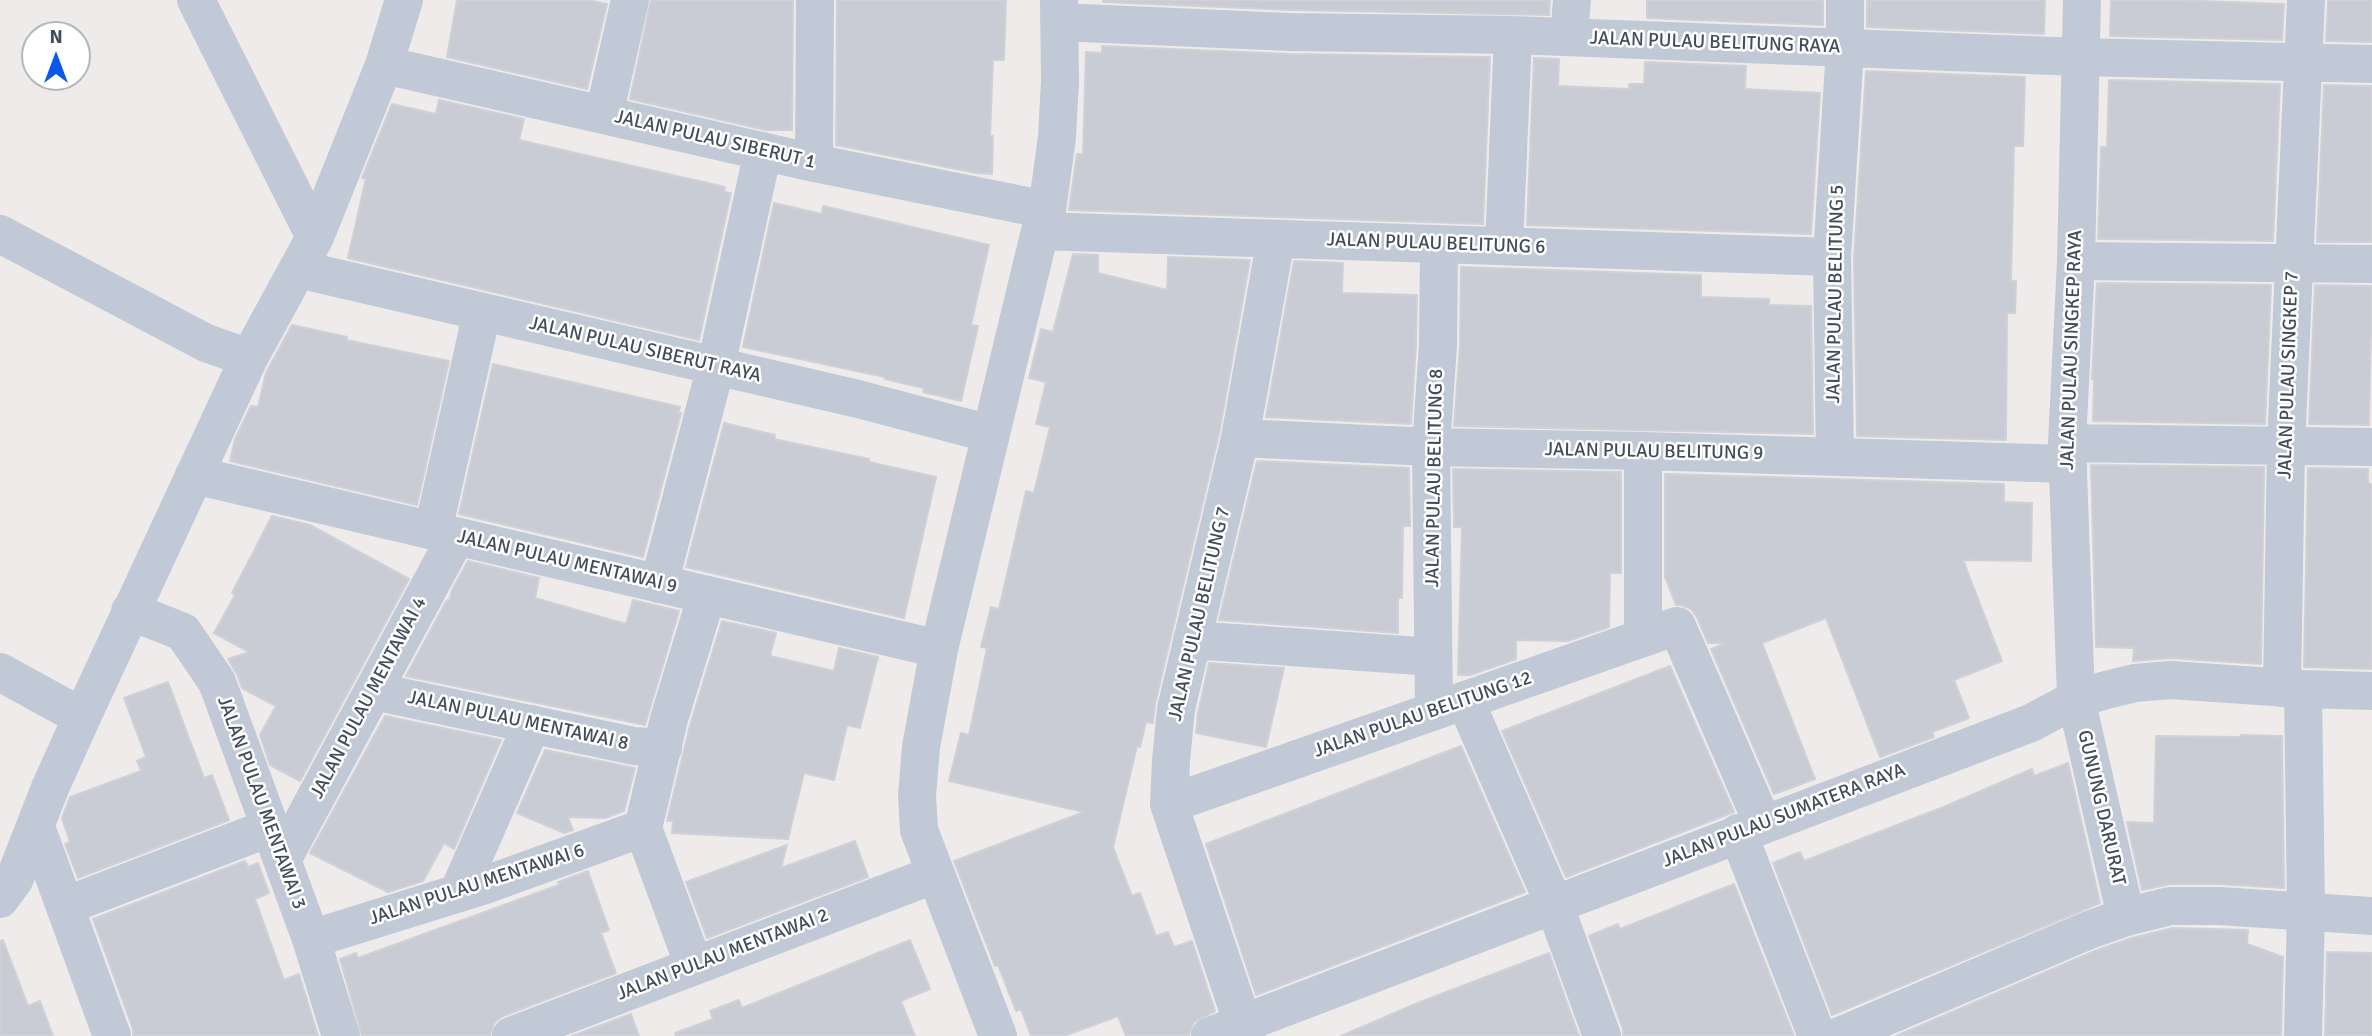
<!DOCTYPE html>
<html>
<head>
<meta charset="utf-8">
<style>
	body { margin:0 }
	#map { position:relative; width:2372px; height:1036px; overflow:hidden; background:#efebeb; font-family:Signika,sans-serif }
	canvas { display:block }
	.north { position:absolute; left:21px; top:21px; width:70px; height:70px; box-sizing:border-box; background:#fff; border:2px solid #b3b8bd; border-radius:50%; rotate:0deg; font-size:19px; font-weight:700; line-height:28px; text-align:center; color:#424d5a }
	.north::after { content:''; display:block; margin:auto; width:24px; height:32px; background:#0a59e9; clip-path:polygon(50% 0,100% 100%,50% 72%,0 100%) }
</style>
</head>
<body>
<div id="map">
<canvas width="2372" height="1036"></canvas>
<div class="north">N</div>
</div>
<script>
const g = document.querySelector('canvas').getContext('2d');
g.lineJoin = 'round';
function fill(path, color) { g.fillStyle = color; g.fill(path, 'evenodd'); }
const toPath = rows => new Path2D(rows.map(r => 'M' + r).join(''));
function strokePath(path, color, width, dash) { g.strokeStyle = color; g.lineWidth = width; g.lineCap = dash ? 'butt' : 'round'; g.setLineDash(dash || []); g.stroke(path); }
function write(font, color, halo, rows, align = 'center') {
  g.font = font + ' Signika,sans-serif'; g.lineWidth = 5; g.setLineDash([]); g.textBaseline = 'middle'; g.strokeStyle = halo; g.fillStyle = color; for (const [text, x, y, turn = 0] of rows) {
    g.save(); g.translate(x, y); g.rotate((+turn || 0) * Math.PI / 180); g.textAlign = isNaN(turn) ? turn : align; if (halo) g.strokeText(text, 0, 0); g.fillText(text, 0, 0); g.restore();
  }
}
const building = toPath([
	[457,0,588,0,607,4,587,89,447,57,457,0],
	[651,0,793,0,792,130,766,130,630,99,651,0],
	[837,0,1006,0,1004,60,993,60,990,136,993,136,992,174,976,173,836,145,837,0],
	[1103,0,1550,0,1549,15,1291,10,1103,2,1103,0],
	[1647,0,1823,0,1823,25,1647,18,1647,0],
	[1867,0,2045,0,2044,34,1867,27,1867,0],
	[2111,0,2176,0,2284,4,2282,40,2110,36,2111,0],
	[2328,0,2372,0,2372,42,2326,41,2328,0],
	[1102,46,1290,54,1490,57,1483,224,1069,210,1077,154,1083,154,1086,52,1102,53,1102,46],
	[1534,58,1559,59,1558,86,1629,89,1629,84,1644,84,1645,62,1746,66,1745,89,1820,93,1811,234,1527,225,1534,58],
	[1866,71,2025,77,2023,146,2014,146,2011,281,2016,281,2015,313,2007,313,2006,440,1857,436,1854,258,1866,71],
	[2109,80,2280,84,2273,241,2098,239,2101,147,2107,147,2109,80],
	[2324,85,2372,86,2372,242,2317,242,2324,85],
	[439,100,524,119,519,140,725,187,724,192,731,193,699,340,348,258,366,178,362,178,392,104,436,114,439,100],
	[774,203,822,214,823,206,989,245,971,325,978,326,961,401,923,392,924,388,885,379,885,377,743,347,774,203],
	[1073,254,1098,255,1098,273,1167,290,1168,257,1250,260,1219,434,1155,704,1153,723,1146,722,1140,747,1137,746,1113,847,1132,896,1140,893,1156,936,1168,932,1174,947,1192,941,1215,1011,1194,1022,1189,1036,1126,1036,1118,1016,1064,1036,1031,1036,1021,1009,1016,1011,998,965,995,966,954,861,1084,812,949,781,961,733,969,735,987,648,981,647,991,607,999,609,1026,491,1034,493,1050,427,1036,424,1046,382,1029,378,1041,329,1053,332,1073,254],
	[1294,261,1343,263,1342,293,1417,295,1416,344,1411,424,1266,417,1294,261],
	[1461,267,1701,275,1701,297,1769,299,1769,305,1811,306,1813,434,1454,426,1460,346,1461,267],
	[2097,283,2271,285,2265,424,2093,421,2094,379,2092,379,2097,283],
	[2315,285,2372,286,2369,425,2309,424,2315,285],
	[292,325,347,337,346,340,449,361,417,505,230,461,235,439,251,406,258,407,266,373,292,325],
	[493,364,680,407,678,413,681,413,643,557,459,514,493,364],
	[724,423,775,435,774,439,869,459,869,462,936,477,904,618,686,567,724,423],
	[1257,461,1409,468,1410,526,1403,526,1402,598,1398,598,1398,633,1219,620,1257,461],
	[2091,465,2264,467,2261,664,2171,658,2133,661,2134,648,2096,647,2091,465],
	[2308,468,2368,469,2368,483,2372,484,2371,669,2304,667,2308,468],
	[1453,469,1621,472,1621,573,1610,573,1609,627,1568,641,1516,640,1516,659,1470,675,1458,675,1462,527,1454,527,1453,469],
	[1665,474,2004,484,2004,502,2032,503,2031,561,1963,560,2002,661,1954,680,1969,718,1932,732,1934,737,1880,757,1826,618,1762,643,1815,779,1774,794,1711,649,1726,643,1708,643,1697,617,1691,609,1681,605,1676,605,1665,577,1665,474],
	[272,516,310,525,409,579,300,781,270,765,260,735,276,706,242,688,237,674,228,659,249,652,214,633,235,595,232,593,272,516],
	[468,561,539,578,535,598,626,624,633,600,679,611,645,725,406,676,447,600,449,601,452,590,468,561],
	[722,621,776,633,770,656,834,671,839,648,878,657,860,728,847,725,834,780,804,773,788,839,672,833,673,821,667,821,690,725,722,621],
	[1209,663,1284,668,1266,747,1196,733,1198,713,1209,663],
	[1670,666,1734,812,1566,877,1502,731,1670,666],
	[168,682,204,778,212,775,229,820,78,878,65,844,70,842,62,818,70,797,141,771,137,761,146,757,124,698,168,682],
	[385,716,501,740,454,849,444,843,423,881,388,892,310,853,385,716],
	[2241,735,2282,736,2284,888,2220,884,2170,884,2142,890,2127,822,2154,823,2156,736,2241,737,2241,735],
	[1461,746,1525,892,1256,995,1206,844,1461,746],
	[545,750,635,768,624,811,605,818,568,817,573,830,564,833,517,813,545,750],
	[2068,763,2100,903,1832,1015,1773,863,1800,852,1804,861,1946,806,2032,769,2034,776,2068,763],
	[855,841,868,877,707,938,686,882,787,845,781,868,855,841],
	[245,861,248,867,258,863,269,893,255,899,284,980,299,974,318,1036,133,1036,133,1029,93,919,245,861],
	[588,871,609,930,601,933,616,973,503,1016,494,1023,490,1036,362,1036,340,959,356,953,358,958,559,885,558,882,588,871],
	[1734,884,1794,1036,1623,1036,1623,1029,1589,936,1618,924,1620,929,1734,884],
	[2173,928,2248,930,2247,944,2283,957,2281,1036,1896,1036,2097,950,2132,938,2173,928],
	[3,940,28,1006,40,1001,53,1036,0,1036,0,941,3,940],
	[910,940,930,989,901,1001,915,1036,676,1036,675,1033,713,1019,710,1011,739,1000,742,1008,910,940],
	[2327,952,2372,953,2372,1036,2325,1036,2327,952],
	[1549,953,1579,1036,1341,1036,1420,1002,1549,953],
	[631,1014,639,1036,572,1036,631,1014]
]);
const minor = toPath([
	[196,0,315,237],
	[2082,0,2076,261,2067,443,2076,699,2126,917],
	[1059,22,1290,32,1513,35,2080,57,2372,64],
	[1569,37,1572,0],
	[384,65,814,163,1047,210],
	[604,115,630,0],
	[814,163,815,0],
	[1040,231,1832,257],
	[0,234,206,343,249,358],
	[1504,246,1513,35],
	[2076,261,2372,264],
	[298,269,858,399,991,434],
	[1240,438,1431,447,1643,451,2067,464],
	[2067,443,2372,447],
	[1643,451,1643,638],
	[1835,457,1832,257,1845,48,1845,0],
	[194,475,939,649],
	[433,531,482,312],
	[659,584,716,366,763,151],
	[130,611,183,632,217,682,311,939,341,1036],
	[1192,640,1433,657],
	[0,672,82,717],
	[2282,688,2286,446,2306,0],
	[2303,689,2306,912,2303,1036],
	[373,691,634,746,663,748],
	[1465,700,1554,904,1602,1036],
	[1434,711,1431,447,1438,345,1439,245],
	[1169,804,1677,626,1763,824],
	[36,827,112,1036],
	[1738,833,1817,1036],
	[282,860,456,537],
	[458,893,532,724],
	[0,899,14,880,50,788,82,717,249,358,315,237,384,65,404,0],
	[65,906,269,828],
	[311,939,488,884,643,828],
	[694,966,643,828,669,719,707,595],
	[511,1036,936,874],
	[998,1036,919,830,917,796,921,747,939,649,1040,231,1047,210,1057,137,1060,81,1059,0],
	[1210,1036,2031,723,2076,699,2106,690,2135,683,2170,680,2303,689,2372,691],
	[1247,1036,1169,804,1171,761,1176,709,1240,438,1276,239],
	[1840,1036,2089,930,2126,917,2170,906,2219,906,2372,916]
]);
const streetNames = [
	["JALAN PULAU BELITUNG RAYA",1715,43,2],
	["JALAN PULAU SIBERUT 1",715,140,13],
	["JALAN PULAU BELITUNG 6",1436,244,2],
	["JALAN PULAU BELITUNG 5",1836,294,-89],
	["JALAN PULAU SIBERUT RAYA",645,350,13],
	["JALAN PULAU SINGKEP RAYA",2072,350,-88],
	["JALAN PULAU SINGKEP 7",2289,375,-88],
	["JALAN PULAU BELITUNG 9",1654,452,1],
	["JALAN PULAU BELITUNG 8",1435,478,-89],
	["JALAN PULAU MENTAWAI 9",567,562,13],
	["JALAN PULAU BELITUNG 7",1200,614,-77],
	["JALAN PULAU MENTAWAI 4",369,698,-62],
	["JALAN PULAU BELITUNG 12",1423,715,-19],
	["JALAN PULAU MENTAWAI 8",518,721,12],
	["JALAN PULAU MENTAWAI 3",261,803,70],
	["GUNUNG DARURAT",2101,808,77],
	["JALAN PULAU SUMATERA RAYA",1784,816,-21],
	["JALAN PULAU MENTAWAI 6",477,885,-18],
	["JALAN PULAU MENTAWAI 2",723,955,-21]
];
fill(building, '#c9ccd4');
strokePath(building, '#cfd0d8', 2);
strokePath(minor, '#c0c9d5', 38);
write('19px', '#424d5a', '#fff', streetNames);
</script>
</body>
</html>
